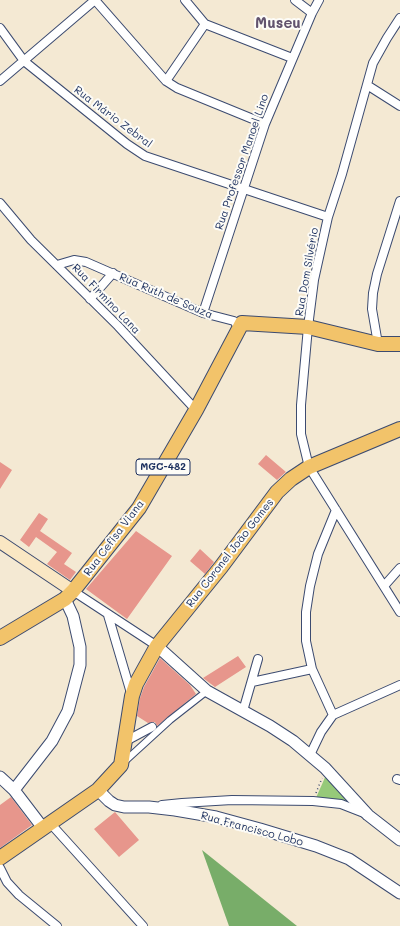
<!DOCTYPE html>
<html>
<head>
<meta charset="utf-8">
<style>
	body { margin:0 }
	canvas { display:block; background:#f4e9d3 }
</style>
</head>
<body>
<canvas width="400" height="926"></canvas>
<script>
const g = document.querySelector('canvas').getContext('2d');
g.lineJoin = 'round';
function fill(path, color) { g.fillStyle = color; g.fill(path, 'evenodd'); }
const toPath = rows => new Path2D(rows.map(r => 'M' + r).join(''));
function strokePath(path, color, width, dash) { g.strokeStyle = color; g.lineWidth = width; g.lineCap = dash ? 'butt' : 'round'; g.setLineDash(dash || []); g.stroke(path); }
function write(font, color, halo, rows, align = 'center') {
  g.font = font + ' Mali,sans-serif'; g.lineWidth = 4; g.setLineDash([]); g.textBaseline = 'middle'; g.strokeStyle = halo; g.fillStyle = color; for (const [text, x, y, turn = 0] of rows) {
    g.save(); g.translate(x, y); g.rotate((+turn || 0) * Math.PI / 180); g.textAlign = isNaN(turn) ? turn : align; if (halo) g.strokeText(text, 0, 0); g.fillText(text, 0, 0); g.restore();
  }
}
const green = toPath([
	[327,773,358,805,315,800]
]);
const forest = toPath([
	[202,850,297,926,229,926]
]);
const building = toPath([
	[266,455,286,472,277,480,258,464],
	[0,462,12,470,0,489],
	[39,513,48,519,40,531,72,553,64,564,76,572,70,580,47,564,57,552,36,537,29,547,20,540],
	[136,531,172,556,127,619,86,589],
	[200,549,214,562,205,574,190,561],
	[238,656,246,667,215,687,203,678],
	[160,658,190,685,196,694,157,726,155,722,148,723,137,716,140,698,144,687],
	[11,797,32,825,0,848,0,805],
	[115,812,139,840,119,857,94,829]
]);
const path = toPath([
	[316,793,322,778]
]);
const pedestrian = toPath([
	[124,762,170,720,207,691]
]);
const minor = toPath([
	[95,0,166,81,177,88,265,124],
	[185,0,205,24,292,58],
	[295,0,312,13],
	[400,18,387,38,373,63,342,174,328,217,314,280,308,327,301,405,301,434,309,467,400,612],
	[0,28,24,61,127,144,145,156,328,217],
	[0,81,95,0],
	[166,81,205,24],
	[367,85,400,106],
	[0,203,31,240,118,326,196,410],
	[57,265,74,260,86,262,203,313,234,321,239,328],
	[90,299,113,273],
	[203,313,265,124,312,13,319,0],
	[378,344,372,309,373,293,377,274,400,201],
	[384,586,400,568],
	[73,591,157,646],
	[108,615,131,693],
	[252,682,312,669],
	[243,711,258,659],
	[333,715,312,669,306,641,306,612,310,586,318,554,336,510],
	[124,742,152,727],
	[310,755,321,732,333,715,400,685],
	[397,779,400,780],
	[162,805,182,803,232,800,313,801,341,804,364,813],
	[50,823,143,926],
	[0,868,7,882,19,895,57,926]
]);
const tertiary = toPath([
	[157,646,207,691,270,726,293,741,325,768,368,815,400,840],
	[0,777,14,790,43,828],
	[14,790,52,741,68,711,80,665,80,647,73,616,65,599],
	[98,790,109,801,115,805,124,807,149,807,175,810,216,817,260,829,316,846,349,859,400,893]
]);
const secondary = toPath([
	[0,542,73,591]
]);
const trunk = toPath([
	[0,638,65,599,73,591,139,508,196,410,242,323,308,327,378,344,400,344],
	[0,858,98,790,121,765,132,696,136,684,157,646,221,567,277,492,291,479,309,467,400,429]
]);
const shields = [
	[163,467,54]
];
const shieldNames = [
	["MGC-482",163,467]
];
const streetNames = [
	["Rua Mário Zebral",113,117,37],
	["Rua Professor Manoel Lino",242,162,-71],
	["Rua Dom Silvério",307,272,-80],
	["Rua Ruth de Souza",166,296,23],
	["Rua Firmino Lana",106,299,46],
	["Rua Cefisa Viana",114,538,-53],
	["Rua Coronel João Gomes",230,553,-52],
	["Rua Francisco Lobo",252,829,15]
];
const districtNames = [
	["Museu",278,23]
];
fill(green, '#96c979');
fill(forest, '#78ad69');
fill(building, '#e7968c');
strokePath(pedestrian, '#3c4b70', 8);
strokePath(minor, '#3c4b70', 10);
strokePath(tertiary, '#3c4b70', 13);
strokePath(secondary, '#3c4b70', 14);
strokePath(trunk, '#3c4b70', 16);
strokePath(path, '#3c4b70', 1.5, [1, 3]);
strokePath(pedestrian, '#fff', 6);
strokePath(minor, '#fff', 8);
strokePath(tertiary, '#fff', 11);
strokePath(secondary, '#fae7c3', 12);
strokePath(trunk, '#f2c36a', 14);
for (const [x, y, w] of shields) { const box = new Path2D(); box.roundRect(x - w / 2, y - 8, w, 16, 3); g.fillStyle = '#fdfcf7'; g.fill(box); strokePath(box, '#1b2f5e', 1); }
write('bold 10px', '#1b2f5e', null, shieldNames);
write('11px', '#1b2f5e', '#fdfcf7', streetNames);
write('bold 15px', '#62536e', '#fdfcf7', districtNames);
</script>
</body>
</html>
